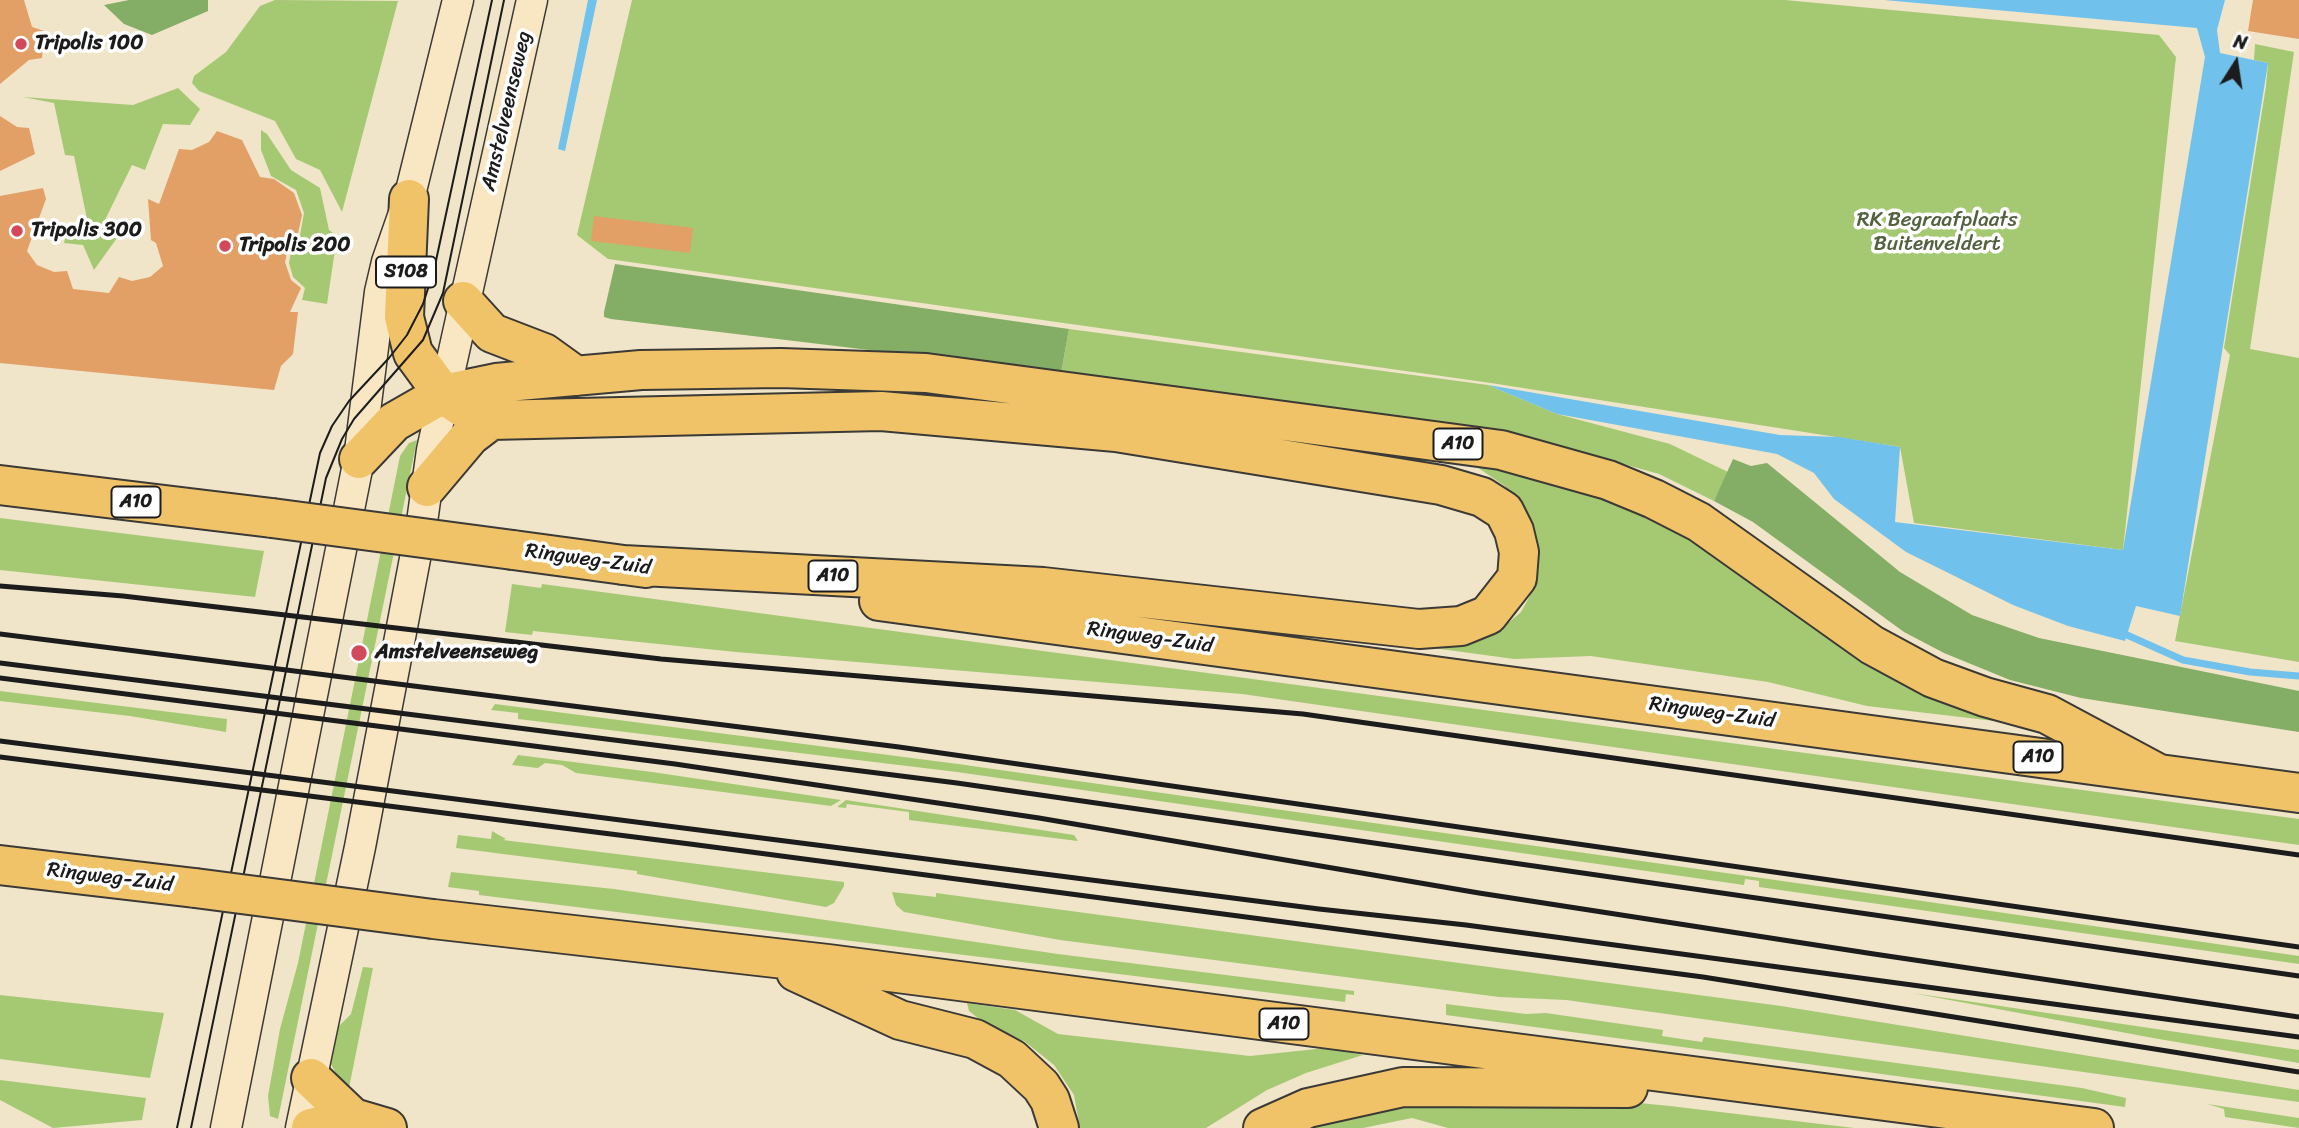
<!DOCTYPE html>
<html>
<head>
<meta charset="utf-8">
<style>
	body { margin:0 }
	#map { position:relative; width:2299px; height:1128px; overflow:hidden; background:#f0e5c9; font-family:Sriracha,sans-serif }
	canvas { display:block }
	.north { position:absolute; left:2201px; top:28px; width:70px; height:70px; -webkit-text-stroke:5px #fff; paint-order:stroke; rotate:12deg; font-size:19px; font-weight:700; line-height:28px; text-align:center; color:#1c1c1c }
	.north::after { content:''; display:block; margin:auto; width:24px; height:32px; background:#1c1c1c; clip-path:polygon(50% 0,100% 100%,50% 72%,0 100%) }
</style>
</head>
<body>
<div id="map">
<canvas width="2299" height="1128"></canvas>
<div class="north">N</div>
</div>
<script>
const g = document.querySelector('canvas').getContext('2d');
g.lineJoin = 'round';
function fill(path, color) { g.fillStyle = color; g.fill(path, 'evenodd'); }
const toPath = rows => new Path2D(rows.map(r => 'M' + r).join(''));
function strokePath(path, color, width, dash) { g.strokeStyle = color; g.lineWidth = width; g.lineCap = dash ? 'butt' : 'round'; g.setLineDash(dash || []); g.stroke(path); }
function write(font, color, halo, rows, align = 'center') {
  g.font = font + ' Sriracha,sans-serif'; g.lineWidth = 7; g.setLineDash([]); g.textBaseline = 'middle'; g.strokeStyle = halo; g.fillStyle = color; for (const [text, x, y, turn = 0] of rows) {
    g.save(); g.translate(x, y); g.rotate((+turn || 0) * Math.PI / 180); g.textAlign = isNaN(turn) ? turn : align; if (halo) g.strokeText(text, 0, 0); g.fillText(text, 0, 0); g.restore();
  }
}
const green = toPath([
	[275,0,398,1,342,212,320,170,296,159,275,121,199,91,192,83,194,76,226,52,260,6],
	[632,0,1785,0,2159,35,2176,57,2123,550,1914,523,1900,447,1491,383,608,259,577,235],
	[2255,44,2294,52,2250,349,2299,358,2299,662,2175,641,2230,355,2224,348,2266,86,2268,63,2254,60],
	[178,88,200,109,190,125,163,124,145,170,132,165,105,220,122,231,94,270,83,245,64,243,68,227,87,219,74,156,65,155,54,103,23,97,133,105],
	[261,130,267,134,291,170,320,188,329,230,337,236,327,304,302,300,305,288,293,277,289,263,291,252,299,241,304,213,296,190,271,176,261,150],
	[1069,329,1488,385,1557,414,1670,444,1728,472,1714,501,1659,474,1548,443,1446,424,1061,373],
	[417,440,278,1119,270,1116,268,1096,280,1029,298,963,400,456,409,443],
	[1471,463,1623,497,2020,724,1867,706,1768,682,1591,656,1514,659,1426,647,1500,630,1521,612,1536,585,1539,558,1529,523,1505,486],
	[0,518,264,551,255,597,0,570],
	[512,584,541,588,542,584,2299,819,2299,845,1242,694,736,652,533,631,532,635,505,632],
	[0,691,227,719,226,732,130,716,0,701],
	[495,704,958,764,1895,897,2299,956,2299,964,1759,887,1759,881,1745,879,1744,885,957,772,518,719,518,713,491,710],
	[518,755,652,772,841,800,831,806,576,773,562,765,545,763,538,768,512,765],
	[846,800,1074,835,1078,841,909,820,909,812,847,804,846,808,837,807],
	[492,831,506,839,503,840,844,882,844,886,834,903,826,907,637,874,637,871,456,848,458,835,491,839],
	[451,872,614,889,1058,954,1354,991,1354,995,1346,994,1345,1002,479,895,479,891,448,887],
	[892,892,936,897,936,893,1781,1006,2299,1090,2299,1102,1566,1000,1499,997,1060,940,904,912,896,905],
	[363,967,373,968,349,1088,340,1082,330,1062,339,1026,351,1014],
	[1912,993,2299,1050,2299,1063,2153,1038],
	[0,995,164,1013,150,1078,0,1059],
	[967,1003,1015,1010,1058,1034,1250,1056,1326,1048,1363,1055,1306,1073,1267,1090,1206,1128,1080,1128,1074,1095,1054,1065,1024,1041,988,1026,969,1011],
	[1446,1004,1526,1014,1546,1013,1663,1030,1662,1036,1702,1042,1704,1037,2082,1088,2126,1098,2125,1107,1446,1015],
	[0,1080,146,1098,142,1120,53,1128,0,1100],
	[1557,1095,1670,1106,1854,1128,1448,1128,1412,1118,1363,1128,1292,1128,1344,1100],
	[2207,1104,2299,1118,2299,1128,2225,1117,2224,1109]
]);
const forest = toPath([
	[129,0,208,0,208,11,152,35,124,24,104,5],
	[615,264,1069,329,1061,373,611,319,604,317,604,312],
	[1733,459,1751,466,1767,463,1900,572,1972,615,2039,638,2299,691,2299,732,2081,698,2010,680,1944,653,1904,632,1753,522,1714,501]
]);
const water = toPath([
	[588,0,597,0,565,151,558,149],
	[1884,0,2225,0,2217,30,2220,53,2268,63,2180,616,2136,606,2125,641,2068,626,2013,605,1906,552,1834,499,1814,473,1777,454,1557,414,1488,385,1780,435,1839,437,1900,447,1895,522,2123,550,2205,57,2197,28]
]);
const stream = toPath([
	[2118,631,2183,660,2250,672,2299,676]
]);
const building = toPath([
	[0,0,24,0,32,27,44,31,42,58,29,60,0,84],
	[2253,0,2299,0,2299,39,2248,31],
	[0,116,17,127,29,128,35,154,0,171],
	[217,131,242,140,260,177,274,179,294,193,302,215,297,238,288,249,285,262,291,280,301,288,290,312,298,312,293,354,281,366,274,390,0,363,0,196,43,188,46,199,27,251,37,265,54,272,67,271,73,289,109,293,119,277,132,281,150,277,163,266,156,243,151,240,148,199,159,204,179,149,192,150,209,142],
	[594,216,693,228,690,253,591,241]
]);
const secondary = toPath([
	[226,1128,359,459,380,292,387,262,409,199,458,0],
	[301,1128,360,847,422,522,432,450,532,0]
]);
const highway = toPath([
	[409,199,404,317,413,353,443,394,465,409,491,420,881,411,1116,432,1441,485,1482,497,1504,511,1514,531,1519,552,1517,578,1488,615,1461,626,1419,629,1043,587,623,565],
	[463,301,492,333,544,353,576,376],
	[359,459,394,422,443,394,496,383,641,370,781,368,926,373,1501,450,1608,480,1654,499,1699,522,1872,645,1933,678,1985,697,2047,714,2159,774],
	[0,485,272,518],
	[427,487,470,436,491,420],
	[513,550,646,568],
	[879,601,2299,793],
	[0,865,195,888],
	[433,919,828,964,2094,1128],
	[796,972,900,1020,975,1039,1012,1059,1041,1086,1050,1100,1059,1128],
	[311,1078,353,1118,387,1128],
	[311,1128,353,1118],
	[1263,1128,1308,1108,1403,1087,1628,1088]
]);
const tram = toPath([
	[177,1128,320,453,332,426,349,401,389,358,407,335,423,304,434,270,492,0],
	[191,1128,326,478,342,439,354,419,423,340,443,293,504,0]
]);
const rail = toPath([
	[0,586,123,596,661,659,1303,714,2299,855],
	[0,634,899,747,2299,947],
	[0,663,957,783,2299,976],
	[0,678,675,764,1039,818,1479,893,1874,954,2299,1017],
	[0,741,1319,909,1466,925,2299,1037],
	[0,757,690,844,1703,977,2299,1072]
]);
const highwayBridge = toPath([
	[272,518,513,550],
	[195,888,433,919]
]);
const markers = [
	[21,44,7,"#d1495b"],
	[17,231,7,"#d1495b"],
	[225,246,7,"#d1495b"],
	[359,653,9,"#d1495b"]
];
const shields = [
	[406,272,60],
	[1458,444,49],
	[136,502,49],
	[833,576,49],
	[2038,757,49],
	[1284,1024,49]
];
const shieldNames = [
	["S108",406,272],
	["A10",1458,444],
	["A10",136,502],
	["A10",833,576],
	["A10",2038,757],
	["A10",1284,1024]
];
const poiNames = [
	["Tripolis 100",35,44],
	["Tripolis 300",31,231],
	["Tripolis 200",239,246],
	["Amstelveenseweg",375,653]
];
const streetNames = [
	["Amstelveenseweg",507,111,-77],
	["Ringweg-Zuid",588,560,8],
	["Ringweg-Zuid",1150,638,8],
	["Ringweg-Zuid",1712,713,8],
	["Ringweg-Zuid",110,878,7]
];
const parkNames = [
	["RK Begraafplaats",1937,221],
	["Buitenveldert",1937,245]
];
fill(green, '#a5c973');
fill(forest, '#84ad65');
fill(water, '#70c2ec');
strokePath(stream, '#70c2ec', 7);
fill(building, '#e29f66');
strokePath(secondary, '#3c3a36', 33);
strokePath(highway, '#3c3a36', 42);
strokePath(secondary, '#f9e7c3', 30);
strokePath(highway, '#f1c369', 38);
strokePath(tram, '#1c1c1c', 2);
strokePath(rail, '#1c1c1c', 5);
strokePath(highwayBridge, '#3c3a36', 42, []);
strokePath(highwayBridge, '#f1c369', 38);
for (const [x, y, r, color] of markers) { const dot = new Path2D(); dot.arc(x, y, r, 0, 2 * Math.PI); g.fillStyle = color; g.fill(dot); strokePath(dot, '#fff', 2.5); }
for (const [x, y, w] of shields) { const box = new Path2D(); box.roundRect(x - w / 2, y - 15.5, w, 31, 5); g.fillStyle = '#fff'; g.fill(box); strokePath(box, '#1c1c1c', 2); }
write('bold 19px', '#1c1c1c', null, shieldNames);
write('bold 21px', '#1c1c1c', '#fff', poiNames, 'left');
write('21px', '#1c1c1c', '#fff', streetNames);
write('21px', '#53613f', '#fff', parkNames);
</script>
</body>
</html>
